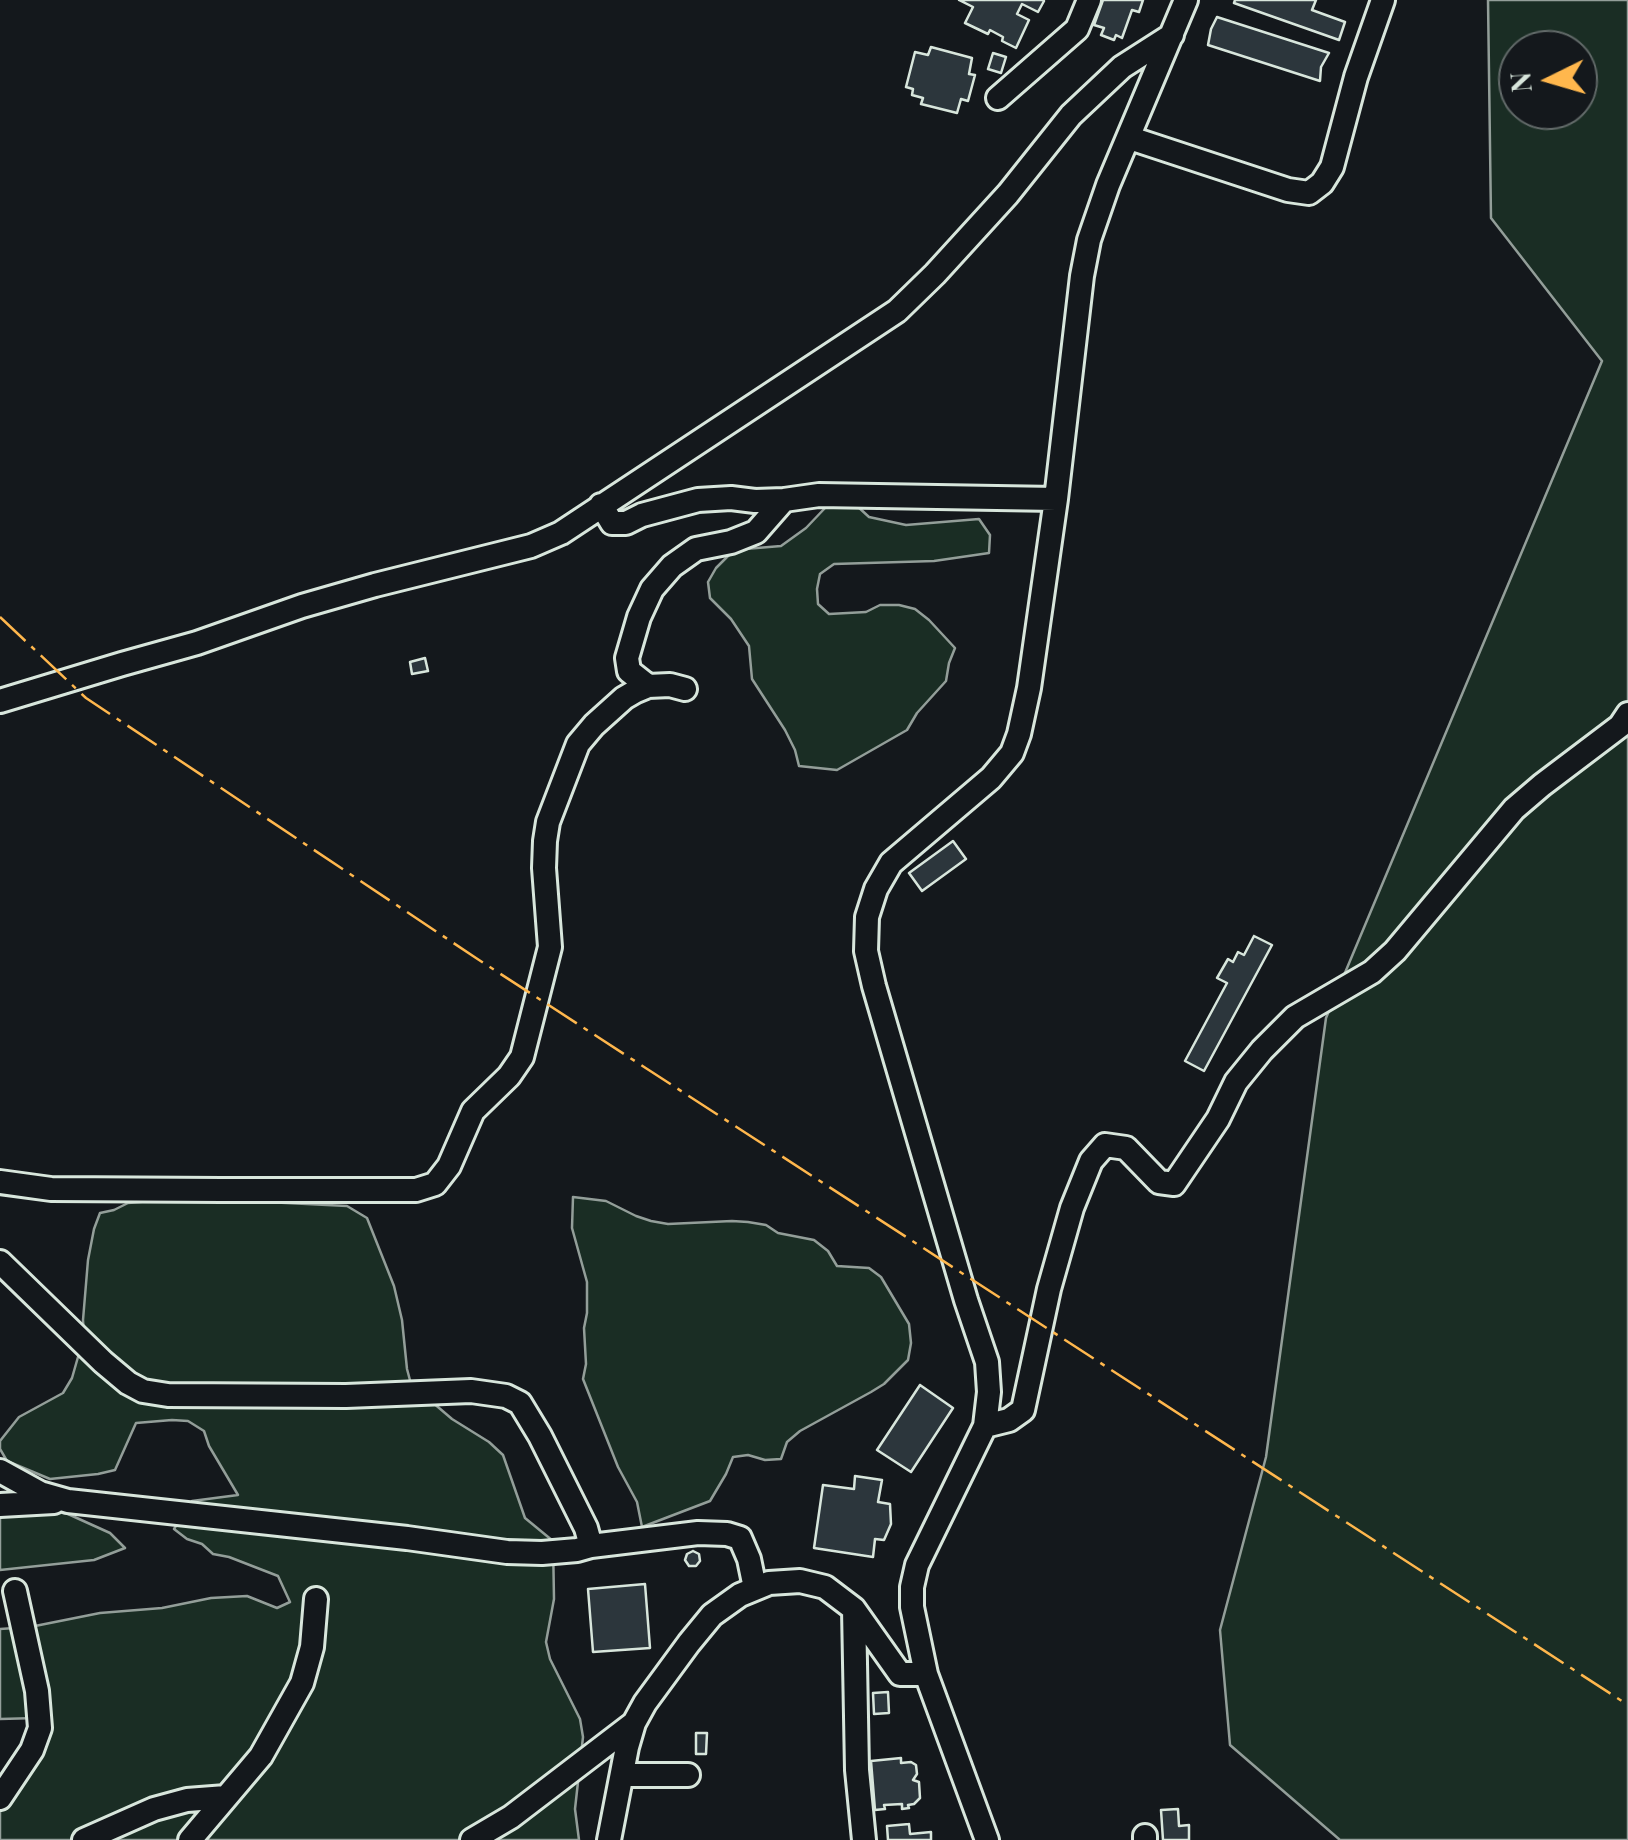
<!DOCTYPE html>
<html>
<head>
<meta charset="utf-8">
<style>
	body { margin:0 }
	#map { position:relative; width:1628px; height:1840px; overflow:hidden; background:#14181c; font-family:"Playfair Display",serif }
	canvas { display:block }
	.north { position:absolute; left:1498px; top:30px; width:100px; height:100px; box-sizing:border-box; background:#14181c; border:2px solid #626a69; border-radius:50%; rotate:265deg; font-size:28px; font-weight:700; line-height:40px; text-align:center; color:#d8e6dc }
	.north::after { content:''; display:block; margin:auto; width:35px; height:45px; background:#ffb74d; clip-path:polygon(50% 0,100% 100%,50% 72%,0 100%) }
</style>
</head>
<body>
<div id="map">
<canvas width="1628" height="1840"></canvas>
<div class="north">N</div>
</div>
<script>
const g = document.querySelector('canvas').getContext('2d');
g.lineJoin = 'round';
function fill(path, color) { g.fillStyle = color; g.fill(path, 'evenodd'); }
const toPath = rows => new Path2D(rows.map(r => 'M' + r).join(''));
function strokePath(path, color, width, dash) { g.strokeStyle = color; g.lineWidth = width; g.lineCap = dash ? 'butt' : 'round'; g.setLineDash(dash || []); g.stroke(path); }
const green = toPath([
	[1488,0,1628,0,1628,1840,1340,1840,1230,1745,1220,1630,1266,1457,1326,1018,1602,361,1491,218,1488,0],
	[1518,50,1578,50,1578,110,1518,110,1518,50],
	[840,502,856,505,869,517,906,525,979,519,990,535,989,553,934,561,834,564,820,574,817,589,818,604,829,614,866,612,880,605,899,605,915,609,929,620,955,648,949,663,946,681,917,713,907,730,837,770,799,766,795,750,785,730,752,679,749,646,731,619,710,598,708,582,716,568,729,555,745,549,781,546,806,528,826,507,840,502],
	[573,1197,606,1201,636,1216,651,1221,668,1224,732,1221,748,1222,766,1225,778,1233,814,1240,828,1251,837,1266,869,1268,881,1277,909,1324,911,1343,908,1360,884,1384,871,1392,800,1431,787,1442,781,1459,765,1460,748,1455,733,1457,726,1474,710,1501,642,1527,637,1502,618,1467,583,1379,586,1364,584,1328,587,1313,587,1282,572,1228,573,1197],
	[186,1198,347,1206,367,1218,394,1286,402,1320,407,1369,411,1384,452,1419,489,1442,503,1455,525,1518,553,1541,554,1599,546,1642,550,1659,580,1719,583,1737,575,1809,579,1840,0,1840,0,1785,37,1718,0,1719,0,1629,30,1627,100,1613,162,1608,211,1598,247,1596,277,1608,290,1602,278,1576,229,1557,213,1554,202,1544,187,1539,174,1529,192,1501,238,1495,209,1446,204,1431,188,1421,172,1420,136,1423,115,1470,98,1474,50,1479,7,1461,0,1449,0,1441,19,1417,63,1393,72,1378,84,1336,83,1320,88,1260,94,1229,100,1213,114,1210,128,1203,186,1198],
	[53,1511,68,1514,110,1533,125,1548,94,1560,0,1570,0,1517,53,1511]
]);
const building = toPath([
	[959,0,1043,0,1044,1,1038,12,1022,4,1017,14,1029,20,1016,48,1002,41,1003,37,990,30,988,34,965,23,973,7,959,0],
	[1103,0,1143,0,1139,12,1132,10,1122,38,1116,35,1114,40,1101,35,1104,28,1094,25,1103,0],
	[1235,0,1316,0,1312,10,1345,22,1339,40,1234,3,1235,0],
	[1217,17,1329,53,1321,67,1320,81,1208,45,1211,29,1217,17],
	[931,47,972,58,969,74,975,75,968,101,961,99,957,113,921,104,923,98,912,95,913,89,906,87,915,52,928,55,931,47],
	[993,53,1006,57,1001,73,988,69,993,53],
	[425,658,428,671,412,674,410,662,425,658],
	[953,841,966,859,922,891,909,873,953,841],
	[1254,936,1272,945,1204,1071,1185,1061,1227,983,1217,978,1228,959,1233,962,1238,952,1244,955,1254,936],
	[920,1385,953,1408,911,1472,877,1450,920,1385],
	[855,1476,882,1480,878,1502,890,1504,891,1524,884,1540,875,1539,873,1557,814,1548,823,1485,854,1489,855,1476],
	[693,1551,699,1554,700,1561,696,1566,689,1566,685,1560,687,1554,693,1551],
	[645,1584,650,1648,593,1652,588,1589,645,1584],
	[888,1692,889,1713,874,1714,873,1693,888,1692],
	[696,1733,707,1733,706,1754,696,1754,696,1733],
	[901,1758,901,1763,911,1762,916,1765,917,1774,913,1780,919,1782,920,1798,914,1804,908,1805,909,1808,902,1809,902,1804,884,1805,885,1809,875,1810,871,1761,901,1758],
	[1178,1809,1179,1826,1189,1825,1189,1840,1163,1840,1161,1810,1178,1809],
	[909,1824,910,1834,931,1832,931,1840,888,1840,887,1826,909,1824]
]);
const minor = toPath([
	[998,98,1077,29,1089,0],
	[1130,138,1288,190,1309,193,1322,183,1332,167,1356,77,1383,0],
	[601,505,612,523,626,523,642,515,698,500,731,498,755,501,784,500,819,495,1056,499],
	[648,686,629,671,627,658,639,617,652,589,672,566,696,549,731,542,756,532,784,500],
	[0,701,122,664,197,643,302,606,375,585,531,546,561,533,897,311,935,274,1008,194,1071,115,1122,67,1172,35],
	[0,1182,51,1189,222,1190,416,1190,435,1184,449,1166,473,1111,509,1076,522,1057,550,947,544,868,545,841,548,822,578,744,594,725,624,698,636,691,648,686,670,685,685,689],
	[0,1262,103,1362,128,1383,143,1391,168,1395,346,1396,471,1391,506,1396,520,1403,540,1436,586,1528,591,1546,698,1533,727,1534,740,1538,749,1559,755,1588],
	[985,1426,1009,1420,1023,1410,1049,1289,1072,1208,1091,1161,1105,1145,1126,1148,1159,1182,1174,1184,1218,1119,1236,1082,1262,1050,1295,1017,1372,972,1395,951,1514,809,1542,785,1620,726,1628,714],
	[0,1471,40,1493,68,1501,407,1538,507,1552,542,1553,577,1550,591,1546],
	[0,1505,54,1502],
	[854,1609,857,1770,864,1840],
	[623,1775,688,1775],
	[0,1798,32,1750,40,1728,37,1691,15,1591],
	[84,1840,154,1809,187,1800,226,1797],
	[190,1840,261,1756,302,1683,312,1647,316,1599],
	[472,1840,511,1817,634,1723],
	[609,1840,627,1747,634,1723,645,1703,689,1643,712,1615,740,1595,769,1583,800,1581,825,1587,854,1609,900,1674,926,1674],
	[987,1840,926,1674,912,1607,912,1587,917,1565,985,1426,989,1392,987,1362,966,1300,874,986,866,951,867,917,876,889,891,863,991,778,1012,753,1019,734,1029,688,1056,499,1082,276,1089,240,1108,185,1186,0],
	[1145,1840,1145,1836]
]);
const power = toPath([
	[0,617,86,698,476,958,1628,1705]
]);
fill(green, '#1a2d24');
strokePath(green, '#939e99', 2.5);
fill(building, '#2c363c');
strokePath(building, '#d8e6dc', 2.5);
strokePath(minor, '#d8e6dc', 28);
strokePath(minor, '#14181c', 22);
strokePath(power, '#ffb74d', 2.5, [35, 8, 5, 8]);
</script>
</body>
</html>
